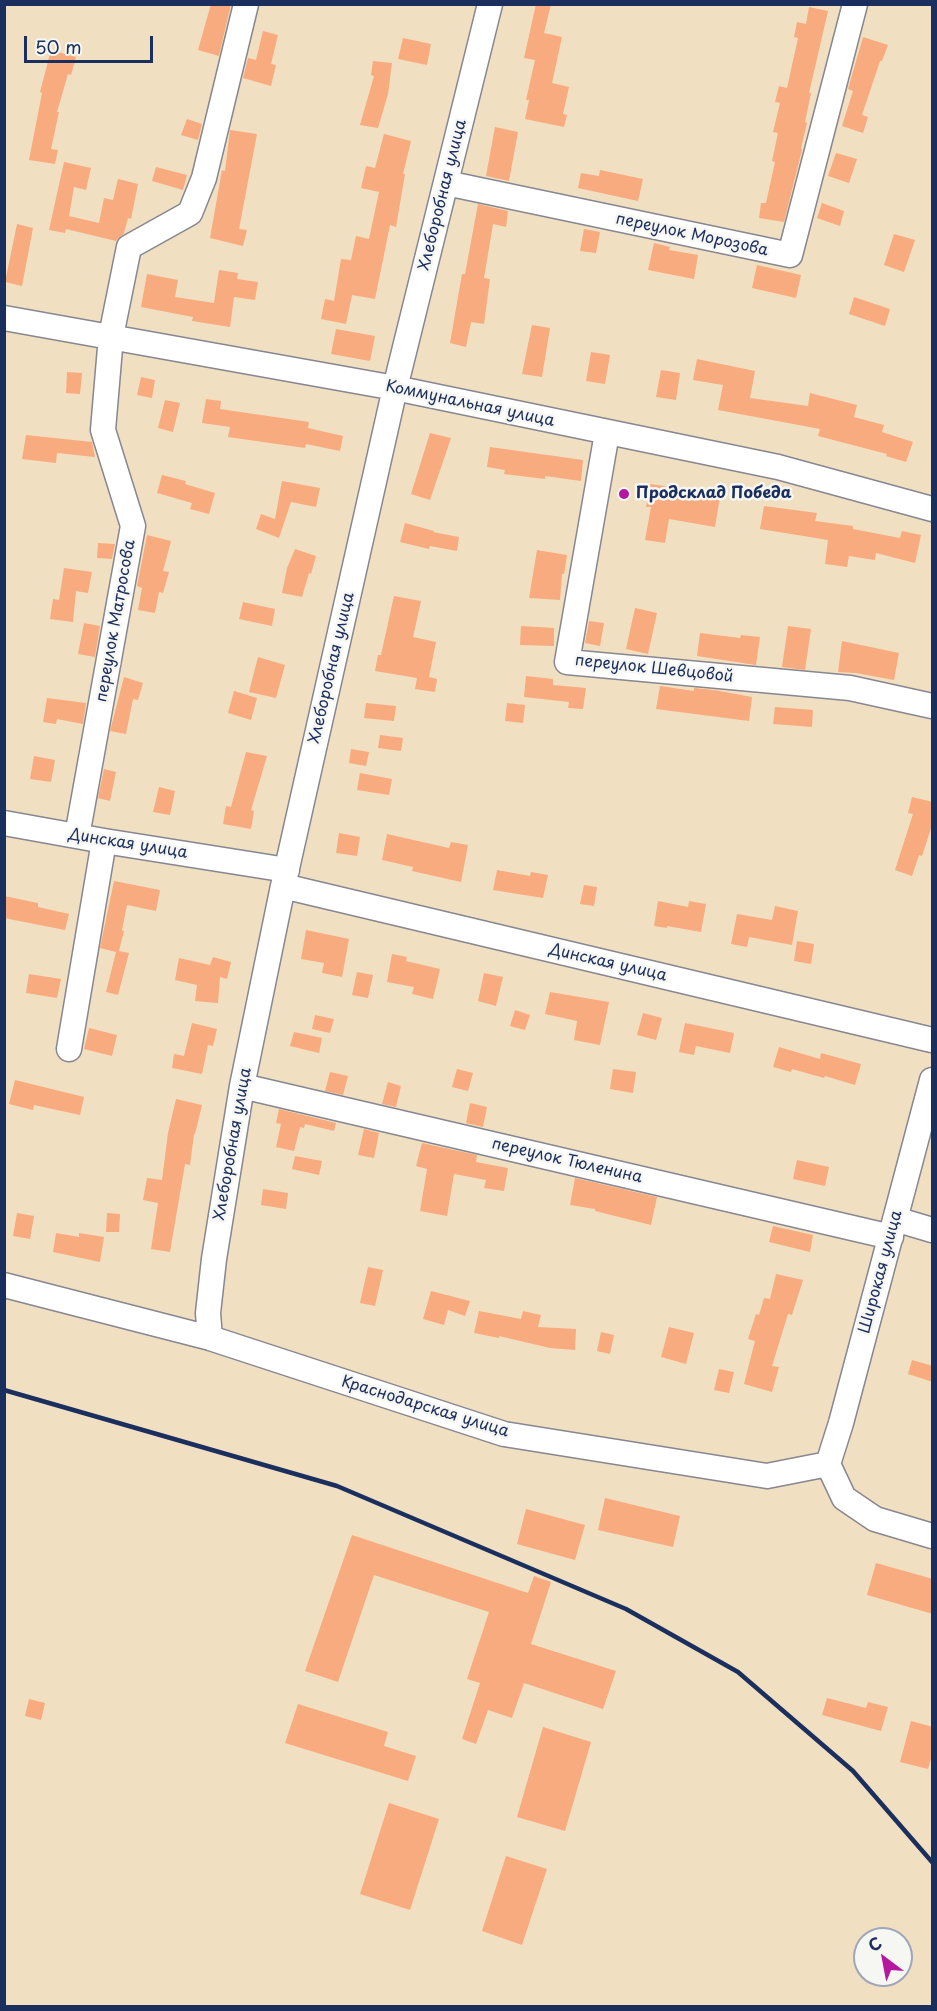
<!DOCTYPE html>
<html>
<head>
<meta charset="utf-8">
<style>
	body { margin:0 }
	#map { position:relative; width:937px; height:2011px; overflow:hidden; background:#f1dfc2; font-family:"Playpen Sans",sans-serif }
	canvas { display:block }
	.frame { position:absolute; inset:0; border:6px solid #1b2f5e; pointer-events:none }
	.north { position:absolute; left:853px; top:1927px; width:60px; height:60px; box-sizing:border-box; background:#f6f6f2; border:2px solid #9ea6b7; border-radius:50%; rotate:328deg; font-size:16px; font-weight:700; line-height:24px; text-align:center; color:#1b2f5e }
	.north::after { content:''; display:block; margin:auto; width:21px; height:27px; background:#b5179e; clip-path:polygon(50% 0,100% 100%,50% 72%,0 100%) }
	.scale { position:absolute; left:24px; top:36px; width:129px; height:27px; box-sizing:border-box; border:3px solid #1b2f5e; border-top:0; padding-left:8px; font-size:18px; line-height:21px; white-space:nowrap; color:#1b2f5e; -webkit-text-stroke:4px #f6f6f2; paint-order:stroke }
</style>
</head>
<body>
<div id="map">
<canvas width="937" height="2011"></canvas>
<div class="frame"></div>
<div class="north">С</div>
<div class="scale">50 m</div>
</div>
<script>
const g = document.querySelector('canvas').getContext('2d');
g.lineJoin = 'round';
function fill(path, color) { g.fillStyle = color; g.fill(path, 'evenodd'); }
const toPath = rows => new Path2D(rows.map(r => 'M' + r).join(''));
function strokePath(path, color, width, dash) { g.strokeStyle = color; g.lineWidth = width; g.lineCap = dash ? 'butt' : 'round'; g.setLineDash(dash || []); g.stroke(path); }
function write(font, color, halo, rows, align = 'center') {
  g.font = font + ' "Playpen Sans",sans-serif'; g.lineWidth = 5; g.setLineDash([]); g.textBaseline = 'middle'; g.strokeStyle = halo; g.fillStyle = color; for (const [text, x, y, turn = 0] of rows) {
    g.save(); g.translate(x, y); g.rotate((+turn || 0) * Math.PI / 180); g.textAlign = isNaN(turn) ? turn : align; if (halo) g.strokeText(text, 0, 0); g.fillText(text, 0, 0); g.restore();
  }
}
const building = toPath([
	[211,4,231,4,219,56,198,50],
	[536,4,551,4,544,33,562,37,552,83,569,87,563,114,567,115,564,127,525,119,529,100,526,100,535,60,524,58],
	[809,7,828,11,809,93,811,93,805,122,807,123,801,148,802,150,784,222,759,218,761,203,766,203,775,162,772,161,778,133,773,132,780,103,775,102,779,86,787,88,798,38,794,37,797,22,806,24],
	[263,31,278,35,271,64,276,65,271,86,243,78,248,58,256,60],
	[863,37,888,45,882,61,880,61,862,115,868,117,863,133,842,126,853,91,848,89],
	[403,38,431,44,427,65,398,59],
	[51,50,76,57,71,75,68,74,57,112,59,112,51,149,58,150,55,164,29,160,42,93,40,92],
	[373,61,392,63,388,94,378,128,360,125,374,76,371,75],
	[187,119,202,124,198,140,181,135],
	[495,127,518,132,509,181,486,176],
	[230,130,257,134,239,229,247,230,243,246,210,238,222,170,225,171],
	[384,134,411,141,403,174,405,174,396,227,390,225,375,299,352,295,346,324,321,319,325,299,334,301,341,259,351,260,356,236,369,239,379,192,361,188,366,166,375,168],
	[836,153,857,159,849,183,828,176],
	[64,162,91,168,86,190,74,187,69,216,99,223,104,198,113,200,118,179,138,184,131,219,128,218,124,233,116,241,66,229,65,233,49,230],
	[156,167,187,175,183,190,152,181],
	[600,170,643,179,638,201,578,188,581,173,599,176],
	[822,203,844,211,840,226,817,218],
	[478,204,508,211,506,227,493,224,484,278,490,279,484,324,471,322,466,347,450,343,462,274,465,274],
	[17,224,33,228,22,286,5,282],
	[584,229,600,232,596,253,580,251],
	[894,234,915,240,904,272,884,265],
	[654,243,670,247,669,250,698,255,694,279,648,270],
	[757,265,801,275,796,298,752,288],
	[219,270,238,273,237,279,258,282,255,300,234,297,230,327,192,321,193,317,141,307,147,274,178,280,175,297,214,303],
	[854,297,890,309,885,326,849,314],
	[532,325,550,328,542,377,522,374],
	[336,329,375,336,370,361,331,354],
	[591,352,610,355,605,384,586,381],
	[697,359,755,371,750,398,808,406,810,393,857,405,854,417,884,425,882,432,913,442,906,462,886,456,887,454,818,436,820,429,718,410,723,385,693,380],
	[661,370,680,373,676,400,656,397],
	[67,372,82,373,80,394,66,393],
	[141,377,155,380,152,398,137,395],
	[206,399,221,401,220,409,309,422,308,428,343,436,340,451,306,444,305,448,228,437,230,427,202,423],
	[165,400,180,403,173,432,158,428],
	[430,433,451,438,430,500,411,494],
	[26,435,92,442,95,457,57,453,56,463,22,459],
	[490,447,583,460,581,481,545,476,545,479,504,474,505,470,487,467],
	[162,475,186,481,185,484,215,493,209,514,190,509,192,503,157,493],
	[282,481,320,488,316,507,291,502,279,538,256,529,261,514,275,519],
	[650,484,699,491,700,488,721,491,715,527,669,519,665,543,645,540,651,507,646,507],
	[764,506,817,513,815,521,853,526,853,529,900,538,902,531,921,535,915,563,876,553,875,560,849,556,847,567,825,564,828,540,760,529],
	[405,523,434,531,433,532,459,537,457,551,430,546,429,549,400,542],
	[147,535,171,541,163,571,169,572,163,593,159,592,155,613,138,610,142,588,137,586],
	[98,543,115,544,112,559,97,558],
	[295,549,316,556,311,574,309,573,302,597,282,593,287,568],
	[537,550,567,555,564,574,562,574,560,600,529,598],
	[64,568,92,572,88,593,76,591,73,622,50,619,53,599,59,600],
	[394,596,421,601,413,637,436,642,429,677,437,679,435,692,415,689,417,678,375,671,378,655,381,655],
	[243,602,275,609,272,626,239,619],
	[635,608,657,613,648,654,626,649],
	[589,621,604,623,600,646,585,643],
	[84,623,100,626,95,657,78,654],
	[521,626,554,628,554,646,520,645],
	[788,626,811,629,805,670,782,667],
	[700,633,740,638,741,635,760,637,756,665,697,656],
	[842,641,899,653,894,680,856,673,838,672],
	[258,657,285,665,276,698,249,692],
	[526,676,553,679,553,685,586,688,583,709,568,708,569,702,524,697],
	[124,677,143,683,138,700,133,699,126,734,110,731],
	[660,686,694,691,694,688,714,690,752,697,749,721,656,709],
	[234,691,257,698,251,720,228,713],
	[47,698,86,703,83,724,57,719,56,724,43,722],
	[366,703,396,706,394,721,364,718],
	[507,703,525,705,523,723,505,721],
	[775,707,813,710,812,727,773,724],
	[380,735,403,738,401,751,378,748],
	[351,749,369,752,366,766,349,763],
	[246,752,267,756,251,810,254,811,251,829,223,824,226,806,231,807],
	[34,756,55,760,51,782,30,779],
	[104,769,116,772,110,801,98,798],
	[360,773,392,779,389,795,357,790],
	[159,787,175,791,170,815,153,812],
	[912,797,933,802,933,822,922,856,919,855,912,876,895,870,913,814,908,813],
	[339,833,360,837,357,856,336,853],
	[387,834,449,848,451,842,468,845,461,882,412,871,413,867,382,860],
	[497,870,530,876,531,872,548,875,543,898,493,890],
	[114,881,160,890,156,911,127,905,122,930,124,931,119,951,129,953,118,995,106,992,116,952,100,948],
	[584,885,597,887,594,906,580,904],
	[4,896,38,903,38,907,69,914,65,930,4,918],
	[658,901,688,907,689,901,706,904,701,932,667,926,667,928,654,926],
	[775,906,798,911,792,945,749,937,747,947,731,944,737,914,772,920],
	[306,930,349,939,342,977,322,973,324,963,301,959],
	[797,941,814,944,811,964,794,961],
	[392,954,407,957,406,961,440,969,433,999,412,994,414,987,387,982],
	[213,957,231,962,227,979,220,977,218,1003,195,1001,197,985,175,980,179,958,210,965],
	[357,972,373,975,368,998,352,995],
	[484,973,503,977,496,1006,478,1001],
	[29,974,61,979,57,998,26,993],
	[550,992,609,1002,600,1045,574,1040,577,1021,545,1014],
	[515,1010,530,1015,525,1030,510,1026],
	[643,1013,662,1018,656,1040,637,1035],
	[315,1015,334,1019,330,1033,312,1029],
	[192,1023,217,1029,213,1046,208,1045,202,1074,172,1068,174,1054,184,1056],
	[685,1023,734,1033,730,1053,696,1046,694,1055,679,1052],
	[89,1028,117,1035,112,1056,84,1049],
	[294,1032,322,1038,319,1053,290,1046],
	[779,1047,820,1059,821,1053,861,1064,855,1085,825,1076,824,1078,792,1069,791,1072,773,1067],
	[457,1069,473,1073,468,1091,452,1087],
	[613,1069,636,1072,633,1093,610,1089],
	[330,1072,348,1076,343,1095,325,1091],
	[15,1080,84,1097,80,1115,34,1105,33,1110,9,1104],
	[388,1082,401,1086,396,1107,382,1104],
	[176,1099,202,1105,195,1134,194,1134,190,1165,185,1164,170,1252,151,1249,158,1203,143,1200,147,1178,162,1180,168,1133],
	[470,1103,487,1107,483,1127,466,1123],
	[279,1109,336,1123,334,1131,305,1124,304,1128,300,1127,294,1151,276,1147,281,1124,276,1123],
	[364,1129,379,1133,374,1158,358,1155],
	[422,1143,477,1155,476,1162,508,1168,504,1191,484,1188,486,1180,454,1174,447,1216,420,1211,427,1169,416,1166],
	[295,1156,322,1161,319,1175,292,1169],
	[797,1160,829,1167,825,1186,793,1179],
	[575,1178,657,1197,651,1225,595,1211,595,1209,570,1205],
	[263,1189,288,1193,286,1209,261,1205],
	[17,1213,34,1216,30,1239,13,1236],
	[107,1213,120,1214,119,1232,106,1232],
	[773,1226,813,1235,810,1252,769,1242],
	[56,1233,79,1237,79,1233,104,1237,100,1262,53,1252],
	[368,1267,383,1270,375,1306,360,1303],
	[776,1274,803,1280,792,1315,788,1314,772,1366,779,1367,772,1392,744,1384,755,1341,748,1339,756,1314,759,1315,764,1298,770,1299],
	[431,1291,470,1301,465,1316,448,1310,444,1325,423,1319],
	[479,1311,521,1319,523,1311,541,1315,538,1327,576,1329,575,1350,550,1348,499,1336,499,1338,474,1333],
	[669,1327,694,1333,686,1364,661,1357],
	[601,1332,614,1335,610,1354,597,1351],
	[912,1360,933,1366,933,1382,908,1374],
	[719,1369,734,1372,729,1393,714,1390],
	[605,1498,680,1516,673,1547,598,1530],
	[526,1509,585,1525,575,1560,517,1544],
	[352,1535,528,1593,534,1576,551,1582,531,1644,616,1671,603,1709,524,1683,512,1718,488,1710,476,1744,462,1739,480,1683,467,1679,489,1612,374,1575,338,1682,305,1671],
	[876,1563,933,1579,933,1614,867,1595],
	[827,1698,866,1708,868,1702,888,1707,881,1731,822,1715],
	[29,1699,45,1703,41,1720,25,1716],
	[298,1704,388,1732,384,1746,416,1756,408,1781,285,1743],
	[911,1721,933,1727,933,1752,928,1769,900,1762],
	[543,1727,591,1742,565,1831,517,1817],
	[389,1803,439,1819,410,1910,360,1894],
	[506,1856,547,1869,522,1945,482,1931]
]);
const minor = toPath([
	[446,183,790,255,855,4],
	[4,318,395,388,778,467,932,509],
	[607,433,567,662,850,688,932,706],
	[4,823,104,841,287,870],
	[77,836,133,526,103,430,111,336,129,247,190,213,204,178,246,4],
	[283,886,932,1040],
	[69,1049,104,841],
	[242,1086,891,1237],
	[895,1219,932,1230],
	[4,1285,210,1338,504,1434,767,1476,828,1464],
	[210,1338,208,1313,214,1259,242,1086,283,886,395,388,490,4],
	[828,1464,841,1423,932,1080],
	[828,1464,844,1498,875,1519,932,1536]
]);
const rail = toPath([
	[4,1390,337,1486,626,1609,738,1672,853,1771,932,1862]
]);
const markers = [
	[624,494,6,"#b5179e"]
];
const streetNames = [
	["Хлеборобная улица",443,195,-76],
	["переулок Морозова",692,235,12],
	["Коммунальная улица",470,404,12],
	["переулок Матросова",116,621,-80],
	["Хлеборобная улица",332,668,-77],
	["переулок Шевцовой",654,669,6],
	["Динская улица",128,844,9],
	["Динская улица",608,963,13],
	["Хлеборобная улица",233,1144,-80],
	["переулок Тюленина",567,1161,13],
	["Широкая улица",881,1272,-75],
	["Краснодарская улица",425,1407,17]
];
const poiNames = [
	["Продсклад Победа",636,494]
];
fill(building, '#f8ab7e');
strokePath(minor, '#868790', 27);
strokePath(minor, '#fff', 24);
strokePath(rail, '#1b2f5e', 4.5);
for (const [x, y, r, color] of markers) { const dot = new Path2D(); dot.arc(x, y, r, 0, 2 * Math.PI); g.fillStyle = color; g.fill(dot); strokePath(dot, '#f6f6f2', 2); }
write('16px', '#1b2f5e', '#f6f6f2', streetNames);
write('bold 16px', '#1b2f5e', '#f6f6f2', poiNames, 'left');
</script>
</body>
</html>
